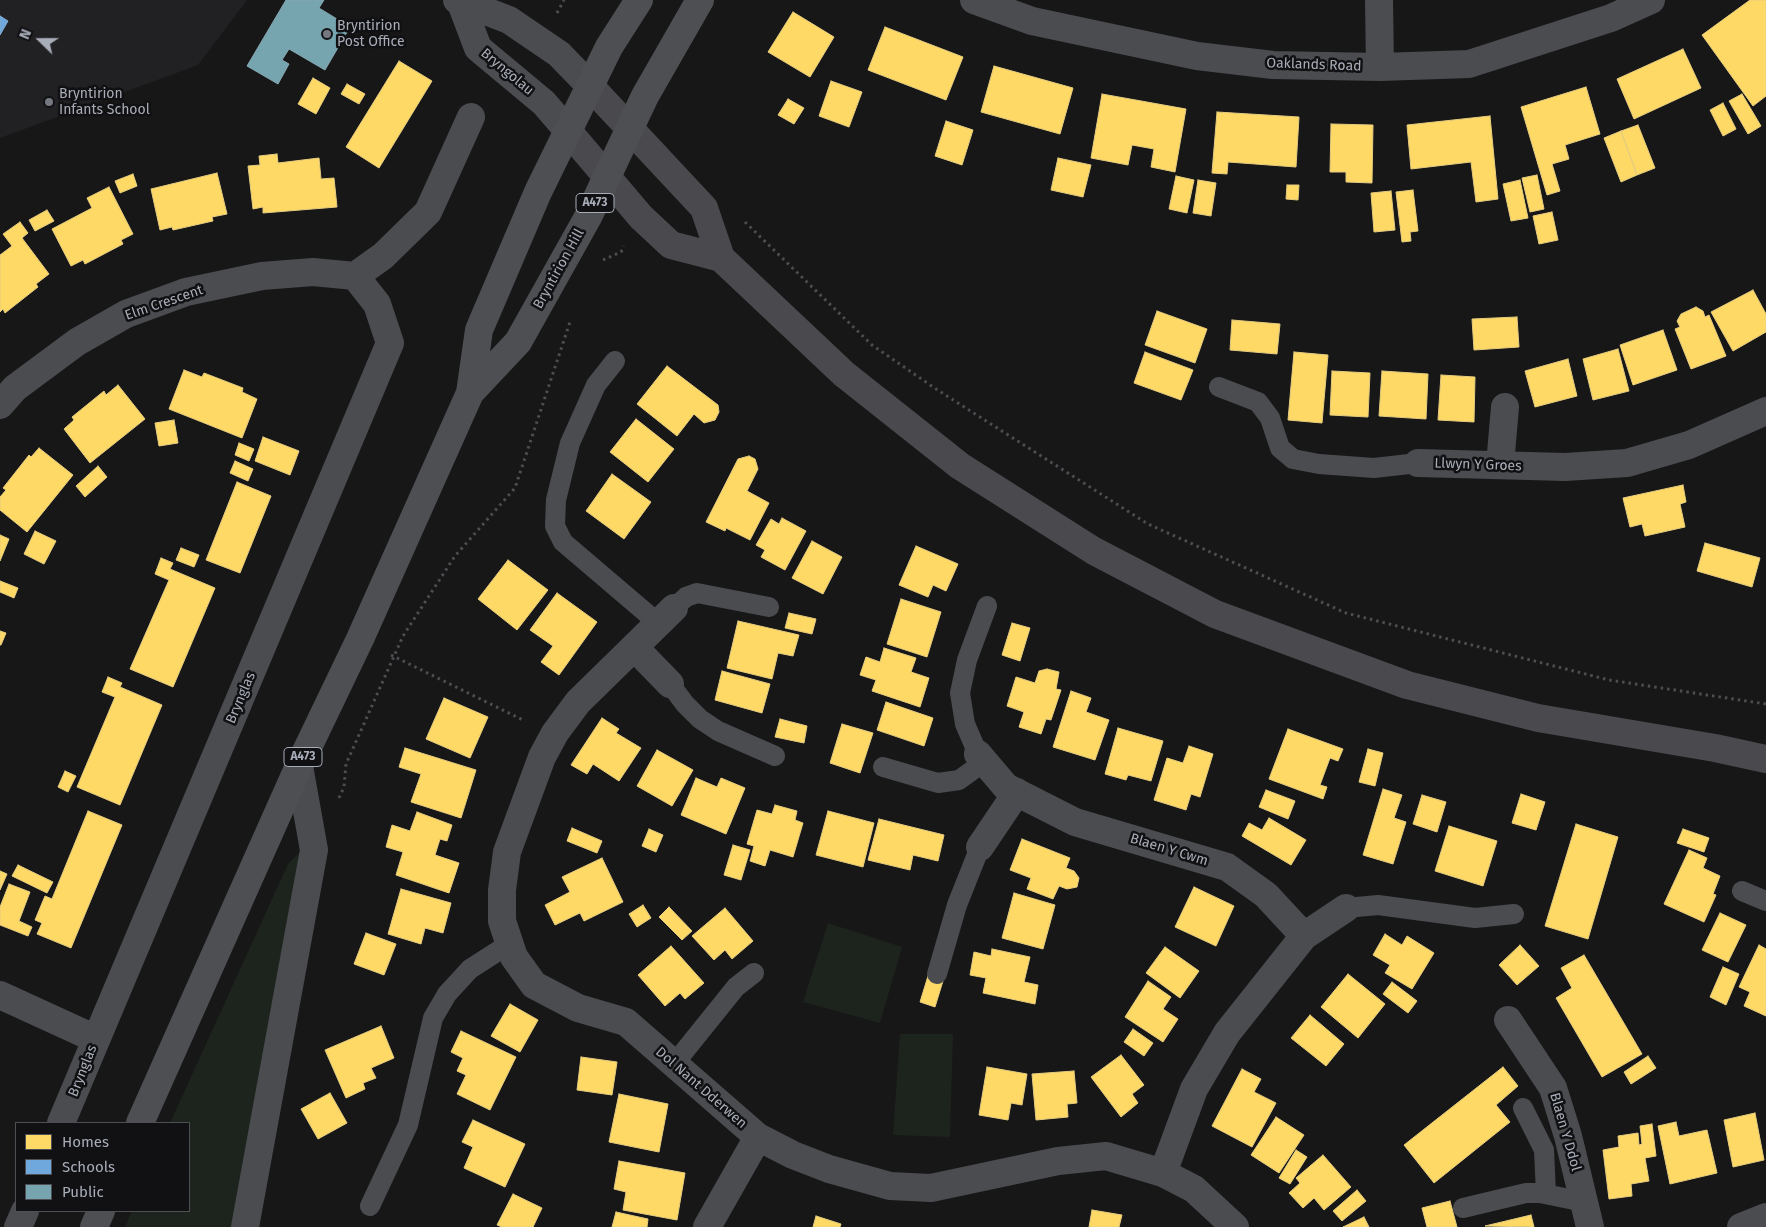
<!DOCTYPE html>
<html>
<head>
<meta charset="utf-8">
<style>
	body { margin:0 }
	#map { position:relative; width:1766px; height:1227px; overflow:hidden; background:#171717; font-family:"Fira Sans",sans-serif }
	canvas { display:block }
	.legend { position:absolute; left:15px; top:1122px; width:175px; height:90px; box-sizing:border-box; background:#111113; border:1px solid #4d4f55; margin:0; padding:6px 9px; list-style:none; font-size:15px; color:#a8adb8 }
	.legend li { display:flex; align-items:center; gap:10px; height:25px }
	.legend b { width:25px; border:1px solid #4d4f55 }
	.north { position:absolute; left:15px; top:15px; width:50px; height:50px; -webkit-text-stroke:4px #111113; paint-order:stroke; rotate:292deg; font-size:14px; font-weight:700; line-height:20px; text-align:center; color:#a8adb8 }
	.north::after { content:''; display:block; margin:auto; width:18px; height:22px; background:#a8adb8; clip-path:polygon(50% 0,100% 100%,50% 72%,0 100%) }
</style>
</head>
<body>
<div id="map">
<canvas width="1766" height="1227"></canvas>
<ul class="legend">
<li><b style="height:14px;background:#ffd966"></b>Homes</li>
<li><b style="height:14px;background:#6fa8dc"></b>Schools</li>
<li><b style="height:14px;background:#76a5af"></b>Public</li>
</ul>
<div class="north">N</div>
</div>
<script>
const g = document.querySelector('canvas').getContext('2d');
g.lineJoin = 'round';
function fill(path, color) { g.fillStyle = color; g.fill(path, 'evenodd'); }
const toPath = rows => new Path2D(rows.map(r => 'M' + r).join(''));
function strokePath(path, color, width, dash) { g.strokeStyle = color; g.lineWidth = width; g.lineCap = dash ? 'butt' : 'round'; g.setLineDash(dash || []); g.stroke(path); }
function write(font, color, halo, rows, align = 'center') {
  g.font = font + ' "Fira Sans",sans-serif'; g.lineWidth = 5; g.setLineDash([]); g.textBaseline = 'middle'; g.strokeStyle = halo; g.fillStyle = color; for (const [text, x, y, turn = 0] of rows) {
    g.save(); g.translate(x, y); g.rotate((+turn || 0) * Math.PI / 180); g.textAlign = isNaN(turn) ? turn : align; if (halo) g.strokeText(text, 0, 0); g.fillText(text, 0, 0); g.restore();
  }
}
const built = toPath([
	[0,0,247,0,198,65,0,138]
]);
const green = toPath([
	[300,852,233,1227,125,1227,132,1211,189,1211,189,1123,170,1123,288,864],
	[828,923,902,947,880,1023,803,1002],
	[900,1034,953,1034,950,1137,893,1135]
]);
const homes = toPath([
	[1750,0,1766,0,1766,96,1753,106,1702,35,1750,0],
	[793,12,834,37,810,77,768,52,793,12],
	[885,27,963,57,946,100,868,70,885,27],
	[1683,49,1701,88,1634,119,1617,79,1683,49],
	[399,61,432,81,379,168,346,147,399,61],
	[994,66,1073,88,1060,134,981,112,994,66],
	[313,78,330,88,316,114,298,104,313,78],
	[831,81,862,92,849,127,819,116,831,81],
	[347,84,365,94,359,104,341,94,347,84],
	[1586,87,1600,134,1565,145,1569,159,1552,164,1560,191,1547,195,1521,107,1586,87],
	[1102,94,1186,109,1175,172,1151,167,1154,149,1132,145,1128,165,1091,158,1102,94],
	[1742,94,1761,126,1748,134,1729,101,1742,94],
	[788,99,804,108,794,124,778,115,788,99],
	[1723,103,1736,129,1723,136,1710,110,1723,103],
	[1217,112,1299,117,1296,167,1228,162,1227,174,1212,173,1217,112],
	[1490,116,1498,199,1476,202,1471,162,1411,169,1407,125,1490,116],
	[946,121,973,130,962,165,935,156,946,121],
	[1331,124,1373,125,1372,183,1346,182,1346,172,1330,172,1331,124],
	[1638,125,1655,168,1637,175,1621,131,1638,125],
	[1621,131,1637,175,1621,182,1604,138,1621,131],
	[277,154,278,163,319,158,321,179,334,178,337,207,263,213,263,207,253,209,248,166,260,165,259,156,277,154],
	[1058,158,1091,165,1083,197,1051,190,1058,158],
	[217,173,227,214,212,217,213,221,173,230,172,227,160,230,151,189,217,173],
	[133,174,137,186,120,193,115,181,133,174],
	[1537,175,1544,209,1530,212,1522,178,1537,175],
	[1176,176,1194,180,1187,213,1169,209,1176,176],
	[1198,180,1216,183,1211,216,1193,213,1198,180],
	[1520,180,1528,218,1511,221,1503,184,1520,180],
	[1287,185,1299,185,1298,200,1286,199,1287,185],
	[109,187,133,234,121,240,123,244,85,264,83,260,71,266,52,229,92,208,87,198,109,187],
	[1413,190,1418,231,1410,232,1411,241,1402,242,1396,192,1413,190],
	[1391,191,1395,230,1374,232,1371,193,1391,191],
	[47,210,54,221,35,231,29,220,47,210],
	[1552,212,1558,240,1539,244,1533,216,1552,212],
	[20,222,28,233,22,238,49,274,36,284,38,287,5,313,3,309,0,312,0,255,12,246,3,234,20,222],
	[1753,290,1766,314,1766,332,1733,351,1711,312,1753,290],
	[1696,307,1703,311,1705,317,1709,315,1726,356,1691,369,1675,329,1680,327,1677,321,1681,314,1696,307],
	[1157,311,1207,329,1195,363,1145,345,1157,311],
	[1517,317,1519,347,1474,350,1472,319,1517,317],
	[1232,320,1280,324,1277,354,1230,350,1232,320],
	[1663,330,1677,370,1633,385,1620,345,1663,330],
	[1618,349,1629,391,1593,400,1583,359,1618,349],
	[1145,352,1193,370,1181,400,1134,383,1145,352],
	[1294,352,1328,355,1322,423,1288,420,1294,352],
	[1568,359,1577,396,1535,407,1525,371,1568,359],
	[667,366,718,405,719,412,715,420,704,423,694,414,677,436,637,404,667,366],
	[184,370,202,377,204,373,243,388,242,392,257,399,242,438,169,409,184,370],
	[1332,371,1370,373,1368,417,1330,415,1332,371],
	[1382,371,1428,374,1426,419,1379,416,1382,371],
	[1441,375,1475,377,1474,422,1438,420,1441,375],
	[118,385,145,419,90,463,64,429,74,420,72,417,104,391,106,395,118,385],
	[636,419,674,449,648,482,610,452,636,419],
	[174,420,178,443,159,446,155,423,174,420],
	[263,437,299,451,290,475,255,461,263,437],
	[239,443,254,449,249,461,235,455,239,443],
	[39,448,73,475,27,532,0,510,0,497,6,490,3,488,29,455,31,457,39,448],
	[749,456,755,459,758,469,747,491,769,503,750,540,726,528,725,531,706,522,738,459,749,456],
	[235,461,253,469,248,481,230,473,235,461],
	[98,466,107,477,85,497,76,486,98,466],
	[612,474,651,502,624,539,586,511,612,474],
	[237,482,271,496,240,573,206,560,237,482],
	[1683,485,1686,502,1680,504,1685,527,1645,536,1642,524,1630,527,1623,498,1683,485],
	[782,518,806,531,785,570,761,557,765,550,756,545,771,519,779,524,782,518],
	[35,531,56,541,44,564,24,554,35,531],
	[0,535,9,539,0,561,0,535],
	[812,541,842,557,823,594,792,578,812,541],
	[1705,543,1760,558,1752,587,1697,571,1705,543],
	[916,546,958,564,946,591,933,585,928,597,899,585,916,546],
	[181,548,199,555,194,567,176,560,181,548],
	[161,558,173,563,170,569,215,588,173,687,130,669,169,580,155,574,161,558],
	[508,560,548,590,517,630,478,599,508,560],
	[0,581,18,588,14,598,0,592,0,581],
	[557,593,597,622,559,675,541,662,553,646,530,630,557,593],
	[901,599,941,612,927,657,887,644,901,599],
	[789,613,816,619,812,634,785,628,789,613],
	[738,621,799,635,793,656,778,653,772,679,727,668,738,621],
	[1012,623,1030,628,1020,661,1002,655,1012,623],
	[0,631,6,633,1,645,0,645,0,631],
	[884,648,916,658,911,672,929,678,920,707,872,691,876,680,860,675,866,657,880,662,884,648],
	[1047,669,1059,672,1056,689,1061,690,1051,720,1046,719,1041,734,1019,727,1024,712,1007,706,1016,677,1035,683,1039,671,1047,669],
	[722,671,770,684,762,713,715,700,722,671],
	[108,677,122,683,120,687,162,705,120,805,77,787,115,697,102,692,108,677],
	[1071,691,1091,698,1086,712,1109,720,1095,760,1053,747,1071,691],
	[444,698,488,717,470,758,426,739,444,698],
	[886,702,933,718,924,746,877,730,886,702],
	[602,718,619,729,616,733,641,748,619,781,593,764,587,774,571,765,602,718],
	[780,719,807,726,804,743,775,737,780,719],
	[842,724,873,733,860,773,830,763,842,724],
	[1118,728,1163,741,1151,781,1128,775,1126,780,1105,774,1118,728],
	[1288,729,1343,749,1338,761,1330,758,1320,785,1327,787,1323,799,1269,779,1288,729],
	[1189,746,1213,754,1200,797,1191,794,1186,810,1154,800,1167,758,1183,763,1189,746],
	[405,748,476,770,461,818,411,802,421,774,399,767,405,748],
	[1368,749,1383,753,1375,786,1359,782,1368,749],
	[657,750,693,770,672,806,637,786,657,750],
	[65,771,76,776,68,792,58,787,65,771],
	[696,778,717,787,721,778,745,788,726,834,681,815,696,778],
	[1383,789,1402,795,1394,818,1406,822,1393,864,1363,855,1383,789],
	[1266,790,1295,801,1288,819,1259,807,1266,790],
	[1521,794,1545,802,1536,830,1512,823,1521,794],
	[1422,795,1446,802,1437,832,1413,824,1422,795],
	[775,805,797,811,795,820,803,823,793,857,770,850,765,866,750,861,754,846,747,844,757,810,772,814,775,805],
	[88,811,122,825,71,948,37,934,42,923,35,920,45,896,52,899,88,811],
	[828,811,874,823,863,867,816,855,828,811],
	[417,812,452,825,447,841,440,839,435,855,459,863,449,893,396,875,403,852,386,847,392,825,410,831,417,812],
	[1269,818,1306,840,1291,865,1242,836,1249,823,1262,830,1269,818],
	[879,819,944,835,938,861,913,855,910,870,868,860,879,819],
	[1576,824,1618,837,1588,939,1545,926,1576,824],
	[1449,826,1497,841,1483,886,1435,871,1449,826],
	[572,828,602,841,597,853,567,841,572,828],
	[649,829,663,835,656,852,642,846,649,829],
	[1683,829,1709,838,1704,852,1677,843,1683,829],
	[1022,839,1070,858,1066,868,1074,871,1079,878,1077,887,1067,889,1059,886,1053,899,1027,889,1031,878,1010,870,1022,839],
	[733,845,750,850,741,880,724,875,733,845],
	[1689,850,1707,858,1703,868,1720,876,1713,894,1716,895,1704,922,1664,904,1689,850],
	[602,858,623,902,584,921,580,913,555,925,545,905,570,892,562,877,602,858],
	[18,865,53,882,47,893,12,876,18,865],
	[0,871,7,874,0,890,0,871],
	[9,884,30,892,19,921,32,927,28,936,0,925,0,907,9,884],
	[1194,887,1234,906,1216,946,1175,927,1194,887],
	[401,889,451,903,443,933,425,928,421,944,388,934,401,889],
	[1014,893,1055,905,1043,949,1002,938,1014,893],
	[643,905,651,918,637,927,629,914,643,905],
	[669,907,692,931,682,940,659,917,669,907],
	[725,908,753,941,732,959,725,950,714,960,692,936,725,908],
	[1720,913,1746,925,1728,962,1702,950,1720,913],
	[366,933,396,944,384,975,354,964,366,933],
	[1385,934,1402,945,1407,936,1434,953,1412,989,1385,973,1390,965,1373,955,1385,934],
	[1520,945,1539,966,1517,985,1499,965,1520,945],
	[1759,945,1766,949,1766,1016,1744,1006,1750,992,1739,987,1759,945],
	[671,946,704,983,685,999,680,993,665,1006,638,975,671,946],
	[1165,947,1199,971,1180,998,1146,973,1165,947],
	[992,949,1030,957,1024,982,1038,985,1035,1004,983,993,986,978,970,975,974,952,991,956,992,949],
	[1584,955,1642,1054,1602,1077,1556,998,1572,988,1561,968,1584,955],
	[1723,967,1739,974,1726,1005,1710,997,1723,967],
	[1348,974,1385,1004,1358,1038,1321,1007,1348,974],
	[928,976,943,981,935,1007,920,1002,928,976],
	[1148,981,1171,997,1163,1009,1178,1019,1163,1042,1125,1017,1148,981],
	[1392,982,1417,1001,1408,1013,1383,994,1392,982],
	[510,1004,538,1020,520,1052,491,1036,510,1004],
	[1310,1015,1344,1044,1326,1066,1291,1038,1310,1015],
	[381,1026,394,1058,371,1068,376,1078,363,1083,365,1089,346,1098,325,1050,381,1026],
	[1133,1029,1153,1043,1144,1056,1124,1042,1133,1029],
	[461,1031,516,1057,490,1110,457,1094,466,1075,457,1071,463,1058,451,1052,461,1031],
	[1121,1055,1144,1085,1132,1094,1138,1103,1121,1117,1091,1077,1121,1055],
	[1648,1056,1656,1068,1631,1084,1624,1072,1648,1056],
	[581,1057,617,1062,612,1095,577,1090,581,1057],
	[987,1067,1027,1074,1022,1105,1011,1103,1008,1120,979,1115,987,1067],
	[1503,1067,1518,1086,1496,1105,1510,1122,1434,1183,1404,1145,1503,1067],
	[1242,1069,1261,1079,1254,1092,1276,1103,1252,1147,1212,1126,1242,1069],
	[1074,1071,1077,1103,1067,1104,1068,1117,1036,1120,1032,1074,1074,1071],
	[330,1093,347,1123,318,1139,301,1109,330,1093],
	[619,1094,668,1104,659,1152,609,1142,619,1094],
	[1755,1113,1764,1160,1733,1167,1724,1120,1755,1113],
	[1276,1117,1304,1135,1279,1173,1251,1155,1276,1117],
	[473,1120,525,1144,505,1187,464,1168,473,1147,462,1142,473,1120],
	[1676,1122,1679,1136,1707,1130,1717,1173,1670,1184,1658,1126,1676,1122],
	[1652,1124,1656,1156,1645,1158,1649,1181,1631,1184,1632,1196,1609,1199,1603,1150,1619,1147,1618,1136,1638,1133,1639,1145,1642,1144,1640,1126,1652,1124],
	[1296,1150,1307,1157,1290,1184,1279,1178,1296,1150],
	[1323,1155,1351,1187,1324,1210,1314,1198,1303,1208,1289,1193,1300,1183,1296,1178,1323,1155],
	[619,1161,685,1173,677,1220,623,1210,626,1192,614,1189,619,1161],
	[1357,1190,1366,1201,1342,1221,1333,1211,1357,1190],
	[513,1194,542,1208,533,1227,502,1227,497,1225,513,1194],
	[1450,1201,1457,1227,1427,1227,1422,1208,1450,1201],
	[1092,1210,1122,1215,1119,1227,1089,1227,1092,1210],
	[616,1212,648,1219,647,1227,612,1227,616,1212],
	[1531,1215,1534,1227,1485,1226,1531,1215],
	[816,1216,841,1224,840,1227,813,1227,816,1216],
	[1364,1217,1369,1227,1343,1227,1364,1217]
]);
const schools = toPath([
	[0,16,8,21,0,35,0,16]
]);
const public = toPath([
	[286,0,324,0,319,8,350,27,325,70,289,49,282,60,289,64,278,84,247,66,286,0]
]);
const path = toPath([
	[557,13,564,0],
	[745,222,872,345,936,389,1148,524,1346,613,1609,680,1766,704],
	[603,260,621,252,624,246],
	[391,655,525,721],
	[339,798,344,787,346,764,403,636,455,556,515,488,571,319]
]);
const service = toPath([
	[615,361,596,385,570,443,556,500,555,526,563,542,658,623],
	[1219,387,1258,402,1270,418,1280,448,1293,459,1319,464,1374,468,1418,463],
	[674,608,686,597,697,593,769,607],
	[670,684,685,704,700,719,718,731,775,756],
	[978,754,965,724,960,693,967,660,987,606],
	[883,767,938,783,959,780,984,762],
	[1742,891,1766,901],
	[1346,908,1378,905,1475,918,1514,914],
	[937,974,957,905,980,847],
	[674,1064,736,987,754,973],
	[1523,1108,1544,1150,1546,1194],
	[370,1206,408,1125,433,1018,447,994,470,969,509,944],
	[1463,1208,1526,1193,1540,1193,1584,1202]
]);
const minor = toPath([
	[974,0,1032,21,1197,56,1273,65,1380,67,1469,64,1611,18,1651,0],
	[1379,0,1380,67],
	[355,276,383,256,428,212,471,117],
	[0,405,15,388,77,342,126,314,186,292,262,276,313,272,355,276],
	[1418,463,1565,467,1627,463,1689,445,1766,411],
	[1500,465,1505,407],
	[674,608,578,702,555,733,542,757,507,852,502,890,502,921,514,957,534,985,578,1008,626,1022,758,1137,793,1155,829,1169,890,1186,931,1188,1058,1161,1106,1156,1163,1173,1194,1189,1235,1227],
	[634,647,670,684],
	[978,754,1006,787,1075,822,1227,867,1266,895,1304,936],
	[980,847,1017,792],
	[0,995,96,1039],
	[1508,1020,1553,1088,1568,1136,1590,1227],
	[61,1123,390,343,377,304,355,276],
	[1163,1173,1194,1089,1227,1033,1304,936,1346,908],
	[18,1227,25,1211],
	[245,1227,314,850,299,766],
	[707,1227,758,1137],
	[1741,1227,1766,1217]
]);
const tertiary = toPath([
	[457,0,509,20,559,54,590,86],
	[461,3,478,48,544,103,568,131]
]);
const secondary = toPath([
	[590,86,704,208,721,258,844,374,960,466,1094,551,1215,614,1407,685,1538,718,1715,748,1766,759],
	[568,131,641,217,671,245,721,258]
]);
const primary = toPath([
	[470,393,518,342,588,217,645,96,700,0],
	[140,1123,299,766,360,639,470,393,479,330,538,192,609,47,639,0],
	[94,1227,101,1211]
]);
const markers = [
	[327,34,5,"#757880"],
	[49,102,5,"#757880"]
];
const shields = [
	[595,203,38],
	[303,757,38]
];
const shieldNames = [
	["A473",595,203],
	["A473",303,757]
];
const poiNames = [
	["Bryntirion",337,26],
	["Post Office",337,42],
	["Bryntirion",59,94],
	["Infants School",59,110]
];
const streetNames = [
	["Oaklands Road",1314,65,2],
	["Bryngolau",507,72,40],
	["Bryntirion Hill",559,269,-61],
	["Elm Crescent",164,303,-19],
	["Llwyn Y Groes",1478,465,2],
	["Brynglas",241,698,-67],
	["Blaen Y Cwm",1169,850,17],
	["Brynglas",83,1071,-68],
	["Dol Nant Dderwen",701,1088,41],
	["Blaen Y Ddol",1565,1132,74]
];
fill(built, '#212123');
fill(green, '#1d241e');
fill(homes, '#ffd966');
strokePath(homes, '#e5cc7f', 1);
fill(schools, '#6fa8dc');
strokePath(schools, '#80aad1', 1);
fill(public, '#76a5af');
strokePath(public, '#85a7b2', 1);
strokePath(path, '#4d4e52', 3, [2.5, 4]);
strokePath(service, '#4b4c50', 20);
strokePath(minor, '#4b4c50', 28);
strokePath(tertiary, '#4b4c50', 28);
strokePath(secondary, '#4a4a4e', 28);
strokePath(primary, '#4d4f52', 28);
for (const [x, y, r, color] of markers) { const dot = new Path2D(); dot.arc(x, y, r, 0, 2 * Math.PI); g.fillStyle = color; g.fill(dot); strokePath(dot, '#111113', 2); }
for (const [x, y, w] of shields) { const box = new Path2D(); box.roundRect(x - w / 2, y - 9.5, w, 19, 4); g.fillStyle = '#111113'; g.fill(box); strokePath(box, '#a8adb8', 1); }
write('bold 12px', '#a8adb8', null, shieldNames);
write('14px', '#a8adb8', '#111113', poiNames, 'left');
write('14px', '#a8adb8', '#111113', streetNames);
</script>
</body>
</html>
